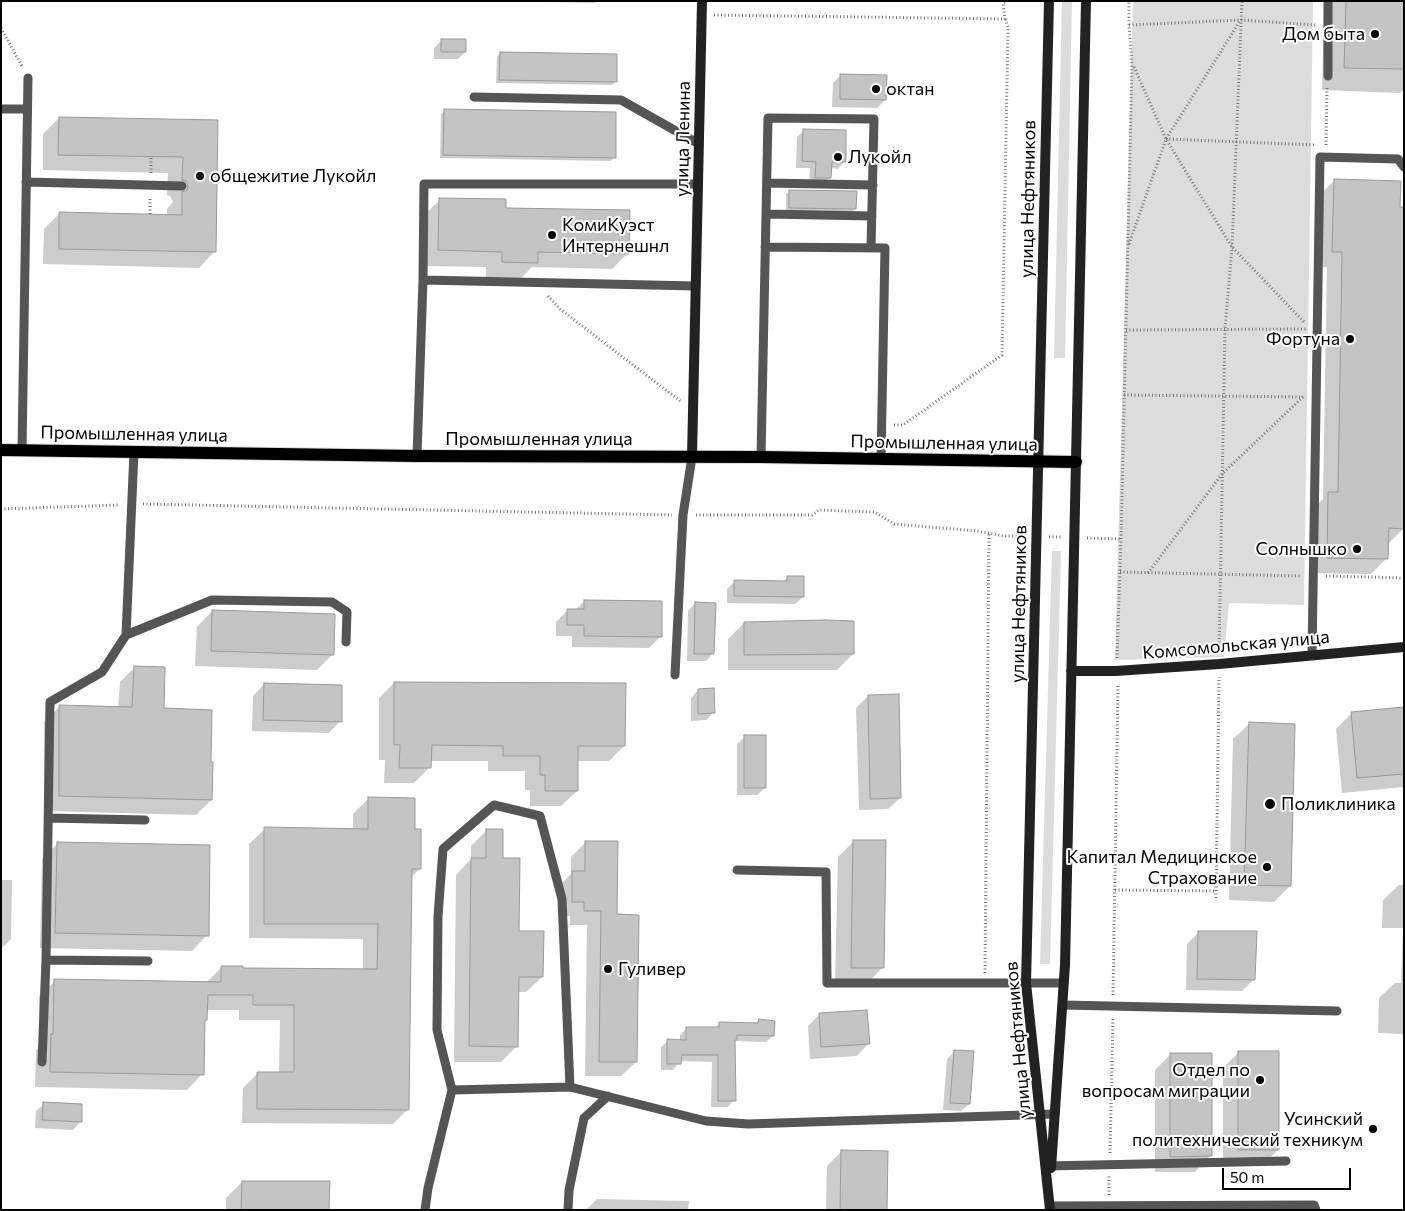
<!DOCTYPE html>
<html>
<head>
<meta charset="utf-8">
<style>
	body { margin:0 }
	#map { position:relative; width:1405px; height:1211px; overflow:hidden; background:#fff; font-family:Commissioner,sans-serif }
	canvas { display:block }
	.frame { position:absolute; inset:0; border:2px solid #000; pointer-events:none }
	.scale { position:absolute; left:1222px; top:1168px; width:129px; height:22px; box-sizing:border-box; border:2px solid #000; border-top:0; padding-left:6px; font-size:15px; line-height:18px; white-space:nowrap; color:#000; -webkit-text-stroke:4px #fff; paint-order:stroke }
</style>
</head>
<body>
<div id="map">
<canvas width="1405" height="1211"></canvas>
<div class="frame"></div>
<div class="scale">50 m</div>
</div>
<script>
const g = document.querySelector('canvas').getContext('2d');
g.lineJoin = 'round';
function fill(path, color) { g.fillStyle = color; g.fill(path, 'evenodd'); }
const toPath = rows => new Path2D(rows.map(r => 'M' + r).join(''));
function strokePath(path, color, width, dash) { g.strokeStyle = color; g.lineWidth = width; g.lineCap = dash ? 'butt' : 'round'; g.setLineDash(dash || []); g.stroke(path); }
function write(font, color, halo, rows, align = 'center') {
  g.font = font + ' Commissioner,sans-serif'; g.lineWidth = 4; g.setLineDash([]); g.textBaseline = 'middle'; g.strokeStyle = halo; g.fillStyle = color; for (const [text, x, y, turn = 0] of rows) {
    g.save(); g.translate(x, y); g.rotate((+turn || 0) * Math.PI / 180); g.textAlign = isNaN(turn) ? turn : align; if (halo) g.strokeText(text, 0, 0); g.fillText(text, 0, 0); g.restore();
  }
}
const green = toPath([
	[1062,1,1072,1,1065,358,1054,358],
	[1133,1,1313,1,1304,605,1229,603,1224,657,1115,660],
	[1052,551,1061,551,1050,964,1040,964]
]);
const shadow = toPath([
	[500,1,597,1,595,3],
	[1324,1,1404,1,1404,89,1400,93,1322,90],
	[442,40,465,52,458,59,434,59,434,48],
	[500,53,615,82,612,85,496,83,497,57],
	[841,75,885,100,877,108,832,107,833,83],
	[444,111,614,157,611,161,440,158,441,114],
	[59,118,217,121,214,252,199,268,43,264,44,229,60,213,167,215,167,209,173,202,170,196,167,195,168,173,43,170,43,134],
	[804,130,844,162,838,169,830,168,830,177,823,184,809,184,810,168,796,168,797,137],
	[1334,181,1404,528,1388,544,1387,558,1371,574,1312,573,1313,509,1323,499,1327,267,1317,267,1318,196],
	[790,191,855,209,852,212,786,211,786,194],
	[440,200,505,209,628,253,612,269,532,267,521,278,486,277,486,267,423,266,424,215],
	[788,577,803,597,795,604,727,603,727,589,735,581,783,582],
	[585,601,661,636,649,648,572,647,572,636,556,636,556,622,568,610,575,610],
	[695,603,713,653,706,661,687,661,688,611],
	[212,611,333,654,317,670,195,666,197,627],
	[744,623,853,654,837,670,728,670,728,639],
	[135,667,162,710,211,800,196,815,44,811,44,722,59,707,118,708,120,682],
	[394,683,624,746,609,761,577,761,577,791,561,806,530,806,530,790,525,790,525,771,488,771,488,761,430,761,430,767,414,783,384,783,385,760,379,760,379,698],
	[264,684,340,721,329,733,252,731,253,696],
	[698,690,713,713,706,720,691,721,691,698],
	[868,696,900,798,888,809,859,810,856,708],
	[1404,709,1404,787,1342,793,1336,729,1352,713],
	[1249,724,1290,886,1274,902,1229,900,1233,739],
	[745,737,765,788,757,795,737,795,737,744],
	[369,798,414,831,420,869,411,877,408,1109,393,1124,242,1123,243,1088,258,1073,279,1073,280,1020,239,1020,239,1010,206,1010,206,1020,204,1022,202,1074,187,1090,35,1087,36,1050,39,1048,39,996,55,981,206,983,221,968,242,970,363,970,363,939,249,938,249,844,265,829,353,830,353,814],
	[487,830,502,859,518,932,542,977,526,992,518,992,517,1046,501,1062,454,1062,456,875,471,859,471,846],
	[854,841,882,968,867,984,835,983,838,857],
	[586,842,615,916,636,1062,621,1076,585,1076,587,925,570,925,570,916,558,916,559,886,571,874,571,857],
	[57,844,207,935,192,951,40,948,42,859],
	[1,880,12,880,11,939,1,949],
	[1399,885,1404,885,1404,1034,1378,1033,1379,998,1395,983,1401,983,1403,928,1382,928,1383,900],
	[1199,932,1254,979,1242,991,1186,990,1187,944],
	[820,1014,868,1044,857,1056,810,1059,808,1026],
	[759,1020,773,1036,766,1042,734,1041,734,1100,728,1107,711,1107,712,1062,680,1061,673,1070,661,1070,661,1047,668,1041,680,1041,680,1035,687,1028,715,1028,719,1024,755,1024],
	[955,1051,969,1104,961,1111,943,1110,947,1059],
	[1239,1052,1278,1150,1262,1165,1223,1165,1223,1068],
	[1171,1054,1210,1156,1195,1172,1155,1172,1155,1070],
	[44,1104,80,1122,73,1130,35,1128,36,1111],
	[841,1152,886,1210,826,1210,827,1166],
	[242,1182,327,1210,226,1210,226,1198],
	[597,1199,689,1201,688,1210,586,1210]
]);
const building = toPath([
	[1346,1,1404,1,1404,69,1344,68,1346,1],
	[441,39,466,39,466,52,441,52,441,39],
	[500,52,617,54,617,82,499,80,500,52],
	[840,74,887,75,886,100,840,99,840,74],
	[444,109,616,112,616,158,443,155,444,109],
	[59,117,218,120,216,252,59,249,59,212,182,215,182,192,187,190,188,186,186,181,182,180,183,157,58,155,59,117],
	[803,129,846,130,846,162,832,162,831,178,815,178,816,162,802,161,803,129],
	[1334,179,1401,181,1400,207,1404,207,1404,529,1389,528,1388,559,1327,558,1328,492,1338,492,1342,252,1332,252,1334,179],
	[789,190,857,191,856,209,789,208,789,190],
	[439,198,506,199,506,208,630,210,629,254,538,252,538,263,502,262,502,252,438,250,439,198],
	[787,576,804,576,804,597,734,596,734,580,787,581,787,576],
	[584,600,662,601,662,637,584,636,584,625,567,625,567,609,584,609,584,600],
	[695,602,716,603,714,654,694,654,695,602],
	[212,610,335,614,334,655,211,651,212,610],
	[825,620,854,621,854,654,744,655,744,622,825,620],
	[134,666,165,667,164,708,212,710,211,762,213,762,212,800,59,796,59,705,132,707,134,666],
	[394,682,626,683,625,746,578,746,578,791,545,791,545,775,540,775,540,756,503,756,503,746,432,745,431,768,399,768,400,745,394,745,394,682],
	[264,683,342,685,342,722,263,720,264,683],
	[714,688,715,713,698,714,698,689,714,688],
	[899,694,901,798,870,799,868,695,899,694],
	[1404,707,1404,774,1357,778,1351,712,1404,707],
	[1249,722,1295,724,1291,886,1244,885,1249,722],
	[744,735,766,735,766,788,744,788,744,735],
	[368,797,415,798,415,829,421,829,421,869,412,869,409,1110,257,1109,257,1072,294,1072,294,1005,253,1005,253,995,208,995,207,1020,205,1020,204,1075,50,1072,51,1034,53,1034,54,979,221,982,221,966,243,966,243,968,377,969,378,924,264,924,264,827,368,829,368,797],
	[486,829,503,829,503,858,520,858,519,931,544,931,543,977,519,977,518,1047,469,1046,471,858,486,858,486,829],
	[853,840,886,840,884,968,851,968,853,840],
	[585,841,618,841,617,914,639,915,637,1062,599,1062,601,911,584,911,584,902,572,902,572,871,585,871,585,841],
	[57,842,210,845,209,936,55,933,57,842],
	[1198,931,1257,931,1255,980,1197,979,1198,931],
	[867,1010,870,1044,821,1047,819,1013,867,1010],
	[759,1019,775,1021,774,1036,737,1035,737,1040,735,1040,736,1101,718,1101,718,1055,682,1055,681,1064,667,1064,667,1039,686,1040,686,1027,719,1027,719,1022,758,1023,759,1019],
	[954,1050,974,1051,970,1104,950,1103,954,1050],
	[1238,1051,1279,1051,1279,1150,1238,1150,1238,1051],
	[1170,1053,1212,1053,1212,1156,1170,1157,1170,1053],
	[43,1102,82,1104,82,1122,42,1120,43,1102],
	[841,1150,888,1151,887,1210,840,1210,841,1150],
	[242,1181,330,1181,329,1210,241,1210,242,1181]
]);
const path = toPath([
	[714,15,1005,19,1003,3,1006,1],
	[1129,25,1241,20,1316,25],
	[1,28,23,68],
	[1134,67,1166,139,1232,247,1305,323],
	[1166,139,1316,145],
	[1326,145,1327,86],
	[151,173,151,157],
	[150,214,150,197],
	[1129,244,1166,139,1240,21],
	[548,296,560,309,680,401],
	[1126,330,1306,329],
	[1124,395,1303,397],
	[894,425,903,425,1002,355,1008,27,1005,19],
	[143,504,672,515],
	[1,509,120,505],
	[696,515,812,515,819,510,875,512,894,524,977,531,1004,536,1023,536],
	[1049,537,1063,537],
	[1087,538,1121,539],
	[1120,572,1302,576],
	[1148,573,1222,474,1304,396],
	[1326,576,1404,578],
	[1219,653,1225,329,1232,247,1242,1],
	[1117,658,1121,539,1132,64,1129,25,1129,1],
	[1115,890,1216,891],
	[1216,898,1219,677],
	[985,973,989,533],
	[1113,995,1118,684],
	[1110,1153,1113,1019],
	[1109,1195,1109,1176]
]);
const lane = toPath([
	[1328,76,1328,1],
	[474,97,621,100,699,144],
	[1,109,27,109],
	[26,182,182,186],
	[767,183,873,185],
	[766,214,872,216],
	[765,247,885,248,881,459],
	[423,280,424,184,698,184],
	[22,450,28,78],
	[134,452,126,635,212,600,332,602,347,612,346,642],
	[417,456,423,280,696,286],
	[761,457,768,118,874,119,871,248],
	[126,635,102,672,50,702,46,960,148,961],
	[1312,655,1320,157,1398,159,1404,167],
	[675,675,683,515,692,457],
	[48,818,145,820],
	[737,870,826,872,827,983,1064,983],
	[1063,1005,1337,1011],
	[42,1062,46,960],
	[452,1090,437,1030,438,916,443,849,494,805,540,816,562,899,570,1087],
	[1046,1166,1286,1161],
	[1050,1206,1314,1205,1316,1210],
	[425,1210,428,1188,452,1090,570,1087,706,1121,748,1124,1055,1114],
	[568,1210,569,1190,584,1118,608,1096]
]);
const secondary = toPath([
	[1049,1,1026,983,1050,1210],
	[692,457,702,1],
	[1071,671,1116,671,1219,664,1404,647],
	[1051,1168,1065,965,1086,1]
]);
const primary = toPath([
	[1,450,417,456,761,457,1076,462]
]);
const markers = [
	[1375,34,5,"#000"],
	[876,89,5,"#000"],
	[838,157,5,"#000"],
	[200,176,5,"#000"],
	[552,235,5,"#000"],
	[1350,339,5,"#000"],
	[1357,549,5,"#000"],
	[1270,804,6,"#000"],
	[1267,867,5,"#000"],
	[608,969,5,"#000"],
	[1260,1080,5,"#000"],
	[1373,1129,5,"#000"]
];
const poiNames = [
	["Дом быта",1365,34],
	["октан",886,89,"left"],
	["Лукойл",848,157,"left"],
	["общежитие Лукойл",210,176,"left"],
	["КомиКуэст",562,225,"left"],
	["Интернешнл",562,246,"left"],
	["Фортуна",1340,339],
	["Солнышко",1347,549],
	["Поликлиника",1281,804,"left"],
	["Капитал Медицинское",1257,857],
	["Страхование",1257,878],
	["Гуливер",618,969,"left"],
	["Отдел по",1250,1070],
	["вопросам миграции",1250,1091],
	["Усинский",1363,1119],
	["политехнический техникум",1363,1140]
];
const streetNames = [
	["улица Ленина",683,139,-89],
	["улица Нефтяников",1028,199,-89],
	["Промышленная улица",134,434,1],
	["Промышленная улица",539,439],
	["Промышленная улица",944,443,1],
	["улица Нефтяников",1019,604,-89],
	["Комсомольская улица",1236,645,-5],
	["улица Нефтяников",1018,1040,-95]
];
fill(green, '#dcdcdc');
fill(shadow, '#0003');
fill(building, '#c4c4c4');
strokePath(building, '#999', 1);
strokePath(primary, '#dbdbdb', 14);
strokePath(path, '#777', 3, [1, 2.5]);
strokePath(lane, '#555', 9);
strokePath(secondary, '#222', 10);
strokePath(primary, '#000', 12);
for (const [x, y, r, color] of markers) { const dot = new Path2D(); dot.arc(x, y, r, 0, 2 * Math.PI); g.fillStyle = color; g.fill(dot); strokePath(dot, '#fff', 2); }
write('18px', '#000', '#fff', poiNames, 'right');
write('18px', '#000', '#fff', streetNames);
</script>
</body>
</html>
